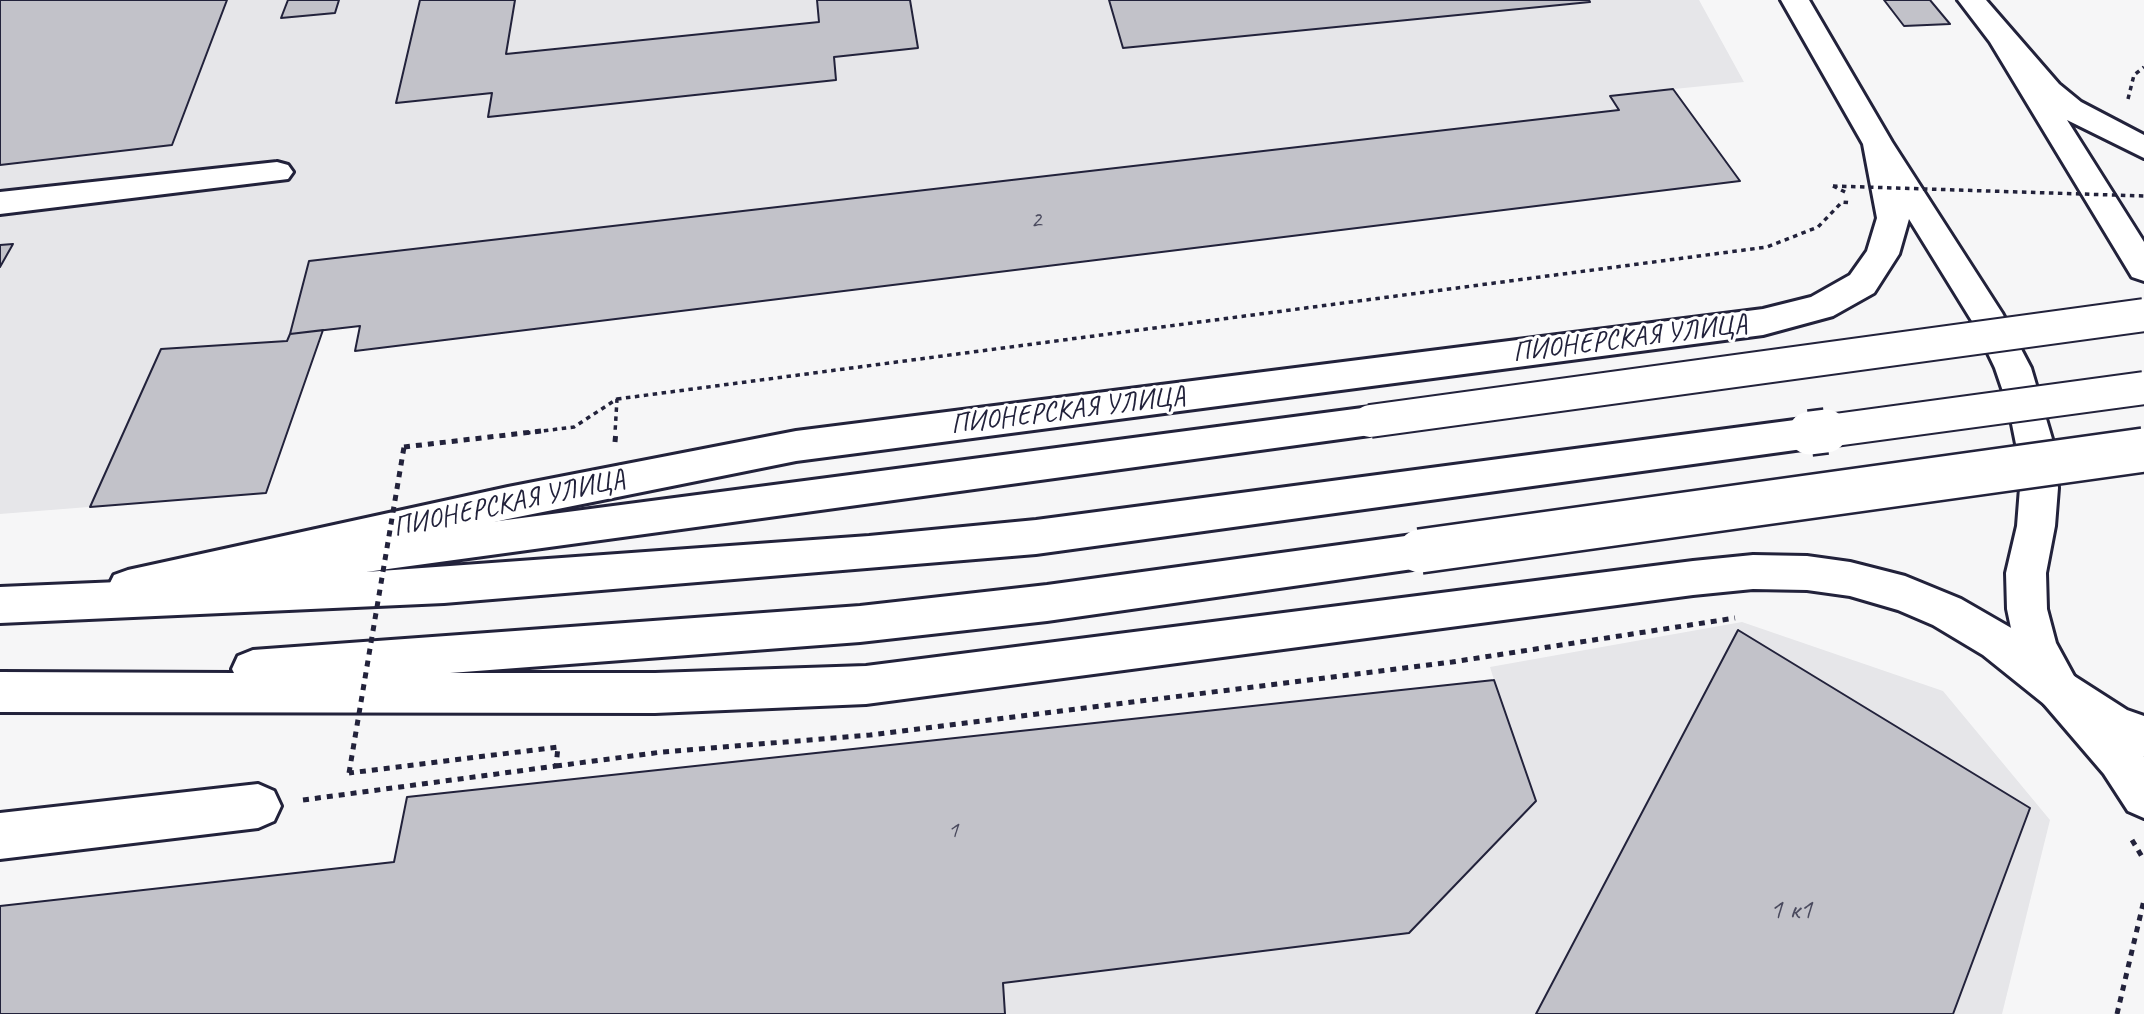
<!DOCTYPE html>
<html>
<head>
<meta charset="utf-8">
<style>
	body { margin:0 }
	canvas { display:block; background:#f6f6f7 }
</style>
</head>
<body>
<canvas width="2144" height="1014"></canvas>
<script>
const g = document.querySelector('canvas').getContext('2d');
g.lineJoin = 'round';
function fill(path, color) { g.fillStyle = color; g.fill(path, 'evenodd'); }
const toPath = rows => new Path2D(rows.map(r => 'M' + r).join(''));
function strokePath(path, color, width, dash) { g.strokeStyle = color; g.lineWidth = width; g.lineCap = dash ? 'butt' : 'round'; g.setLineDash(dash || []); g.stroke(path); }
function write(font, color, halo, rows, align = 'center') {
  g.font = font + ' Caveat,sans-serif'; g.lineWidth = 6; g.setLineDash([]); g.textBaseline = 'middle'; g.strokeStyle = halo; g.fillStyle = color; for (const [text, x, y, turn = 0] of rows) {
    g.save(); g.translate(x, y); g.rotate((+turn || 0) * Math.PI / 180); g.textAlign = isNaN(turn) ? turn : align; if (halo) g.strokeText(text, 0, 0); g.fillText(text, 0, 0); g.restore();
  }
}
const built = toPath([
	[0,0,1699,0,1744,82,1674,89,1740,181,355,351,360,326,323,330,266,493,0,514],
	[1742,622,1943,691,2050,820,2002,1014,0,1014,0,906,393,862,407,797,1494,680,1490,667]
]);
const building = toPath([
	[0,0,227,0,172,145,0,165,0,0],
	[288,0,339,0,335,13,281,18,288,0],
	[420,0,515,0,506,54,819,22,817,0,910,0,918,48,834,57,836,80,488,117,492,93,396,103,420,0],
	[1109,0,1589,0,1590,2,1123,48,1109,0],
	[1884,0,1930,0,1950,24,1904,26,1884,0],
	[1673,89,1740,181,355,351,360,326,290,334,309,261,1619,110,1610,96,1673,89],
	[13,244,0,267,0,245,13,244],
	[323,330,266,493,90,507,161,349,287,341,290,334,323,330],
	[1738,630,2030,808,1953,1014,1536,1014,1738,630],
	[1494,680,1536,801,1409,933,1003,983,1005,1014,0,1014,0,906,394,862,407,797,1494,680]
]);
const pathFar1 = toPath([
	[2128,99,2134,75,2144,67],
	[1833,186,1849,194],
	[617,399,1767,247,1818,227,1842,202,1852,203],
	[526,433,574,427,617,399,615,433]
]);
const path = toPath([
	[615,442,616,431],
	[404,447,541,431],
	[556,766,662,752,870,735,1452,662,1735,618],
	[303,800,556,766,558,747,349,773],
	[2132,840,2144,860],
	[2117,1014,2144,900]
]);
const minor = toPath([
	[1781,0,1809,0,1892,142,2002,313,2031,368,2055,449,2058,488,2055,526,2046,573,2047,609,2056,643,2074,676,2127,710,2144,716,2144,757,2097,738,2044,704,2015,647,2007,609,2006,573,2017,526,2020,488,2017,449,2009,409,1995,368,1975,326,1909,219,1899,254,1874,293,1833,316,1763,335,796,461,508,519,128,604,114,599,108,587,114,575,128,570,508,487,796,431,1763,309,1811,297,1850,275,1867,251,1877,218,1863,144,1781,0],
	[1958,0,1986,0,2059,84,2081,102,2144,135,2144,158,2067,120,2144,242,2144,281,2132,277,1990,42,1958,0],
	[277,162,288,165,293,172,288,179,0,214,0,192,277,162],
	[258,784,274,791,281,806,274,821,258,828,0,859,0,813,258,784]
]);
const major = toPath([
	[1370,407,1383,411,1388,421,1383,431,1370,435,366,572,869,536,1036,520,1810,418,1823,423,1828,433,1823,443,1810,448,1036,554,444,603,0,623,0,587,214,578,211,573,217,561,231,556,1370,407],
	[1420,534,1434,539,1440,551,1434,563,1420,568,1047,621,860,642,450,673,655,673,866,666,1693,561,1753,555,1807,556,1850,562,1905,576,1961,599,2013,629,2074,676,2144,757,2144,818,2128,811,2104,774,2044,704,1983,655,1933,625,1898,610,1850,596,1807,590,1753,589,1693,595,866,704,655,713,0,712,0,672,234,673,232,669,238,656,253,650,860,606,1047,585,1420,534]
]);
const pathBridgeFar1 = toPath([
	[1833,186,2144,196]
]);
const pathBridge = toPath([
	[349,773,404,447]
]);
const majorBridgeFar1 = toPath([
	[1370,421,2144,315],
	[1813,433,2144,388]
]);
const majorBridge = toPath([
	[1810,433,1826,431],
	[1420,551,2144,450]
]);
const numberNames = [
	["2",1036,221],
	["1",953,831]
];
const streetNames = [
	["ПИОНЕРСКАЯ УЛИЦА",1630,339,-7],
	["ПИОНЕРСКАЯ УЛИЦА",1068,411,-7],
	["ПИОНЕРСКАЯ УЛИЦА",509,504,-12]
];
const nearNumbernames = [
	["1 к1",1791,911]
];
fill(built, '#e6e6e9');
fill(building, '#c2c2c9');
strokePath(building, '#22223b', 2);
strokePath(minor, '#22223b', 6);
strokePath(major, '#22223b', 6);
strokePath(pathFar1, '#22223b', 3.5, [4.5, 4.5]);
strokePath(path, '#22223b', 5, [6, 6]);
fill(minor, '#fff');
fill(major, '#fff');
strokePath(majorBridgeFar1, '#22223b', 36, []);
strokePath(majorBridge, '#22223b', 48, []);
strokePath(pathBridgeFar1, '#22223b', 3.5, [4.5, 4.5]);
strokePath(pathBridge, '#22223b', 5, [6, 6]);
strokePath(majorBridgeFar1, '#fff', 32);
strokePath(majorBridge, '#fff', 43);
write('24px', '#4a4a5e', null, numberNames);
write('28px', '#22223b', '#fff', streetNames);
write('28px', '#4a4a5e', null, nearNumbernames);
</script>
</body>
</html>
